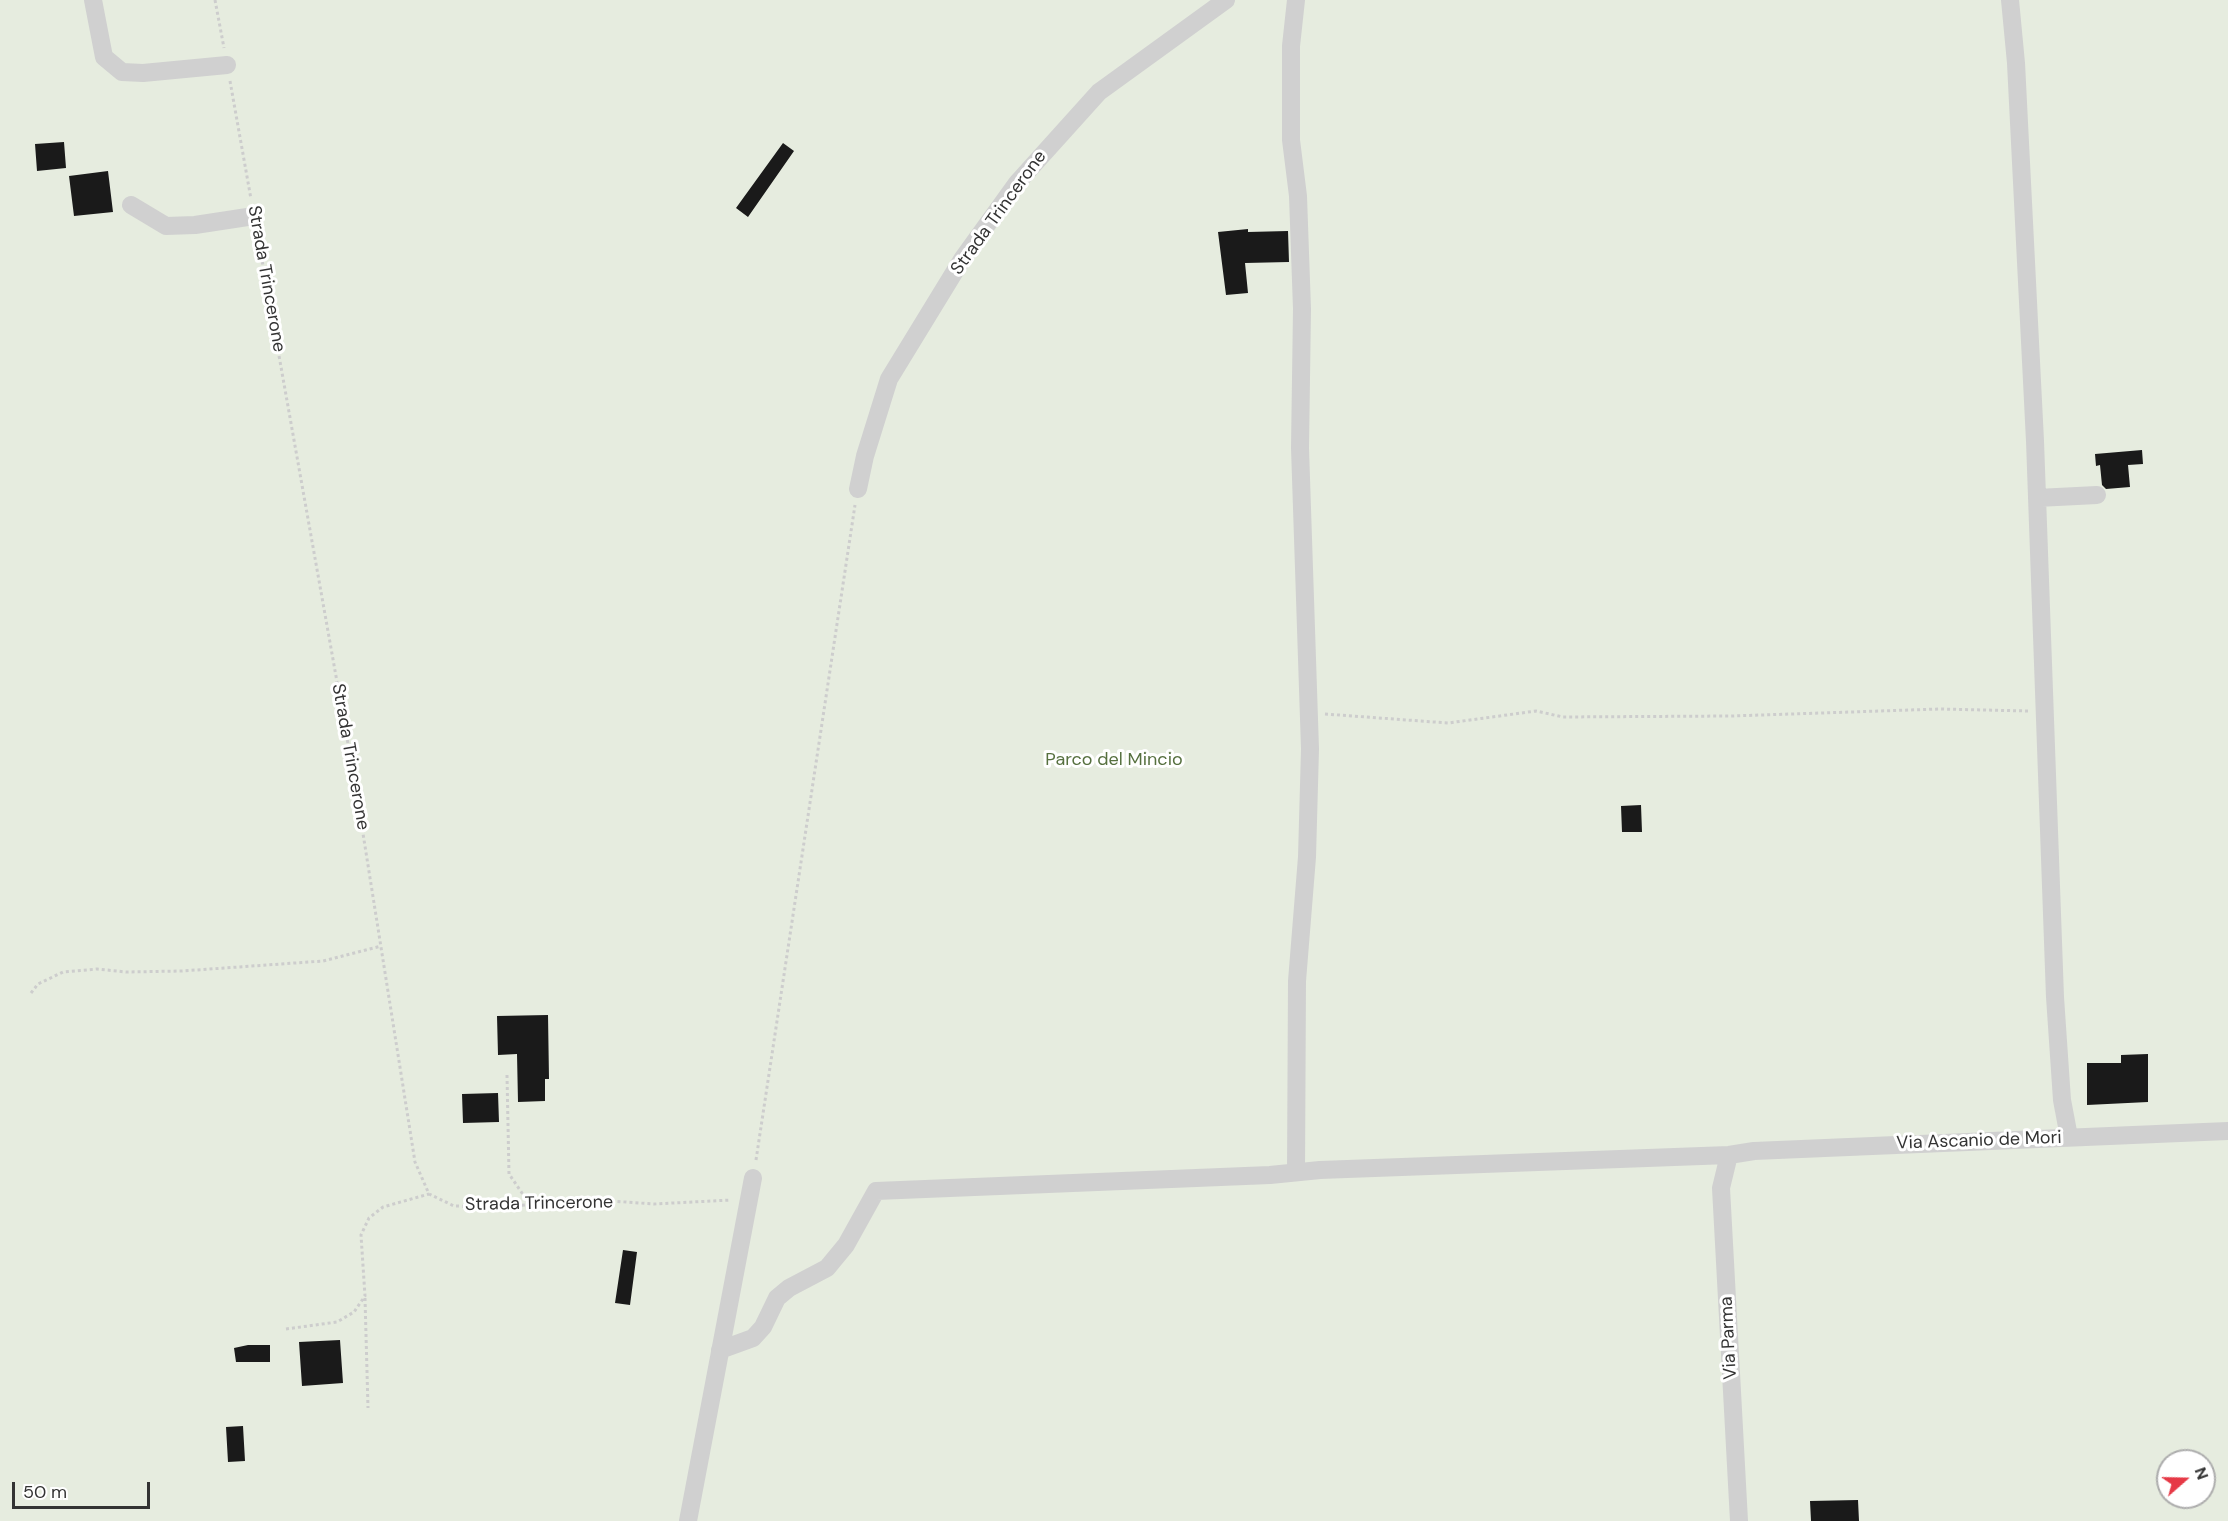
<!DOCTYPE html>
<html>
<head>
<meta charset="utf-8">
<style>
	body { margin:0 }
	#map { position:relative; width:2228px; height:1521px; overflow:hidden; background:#fff; font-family:"DM Sans",sans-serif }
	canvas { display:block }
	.north { position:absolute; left:2156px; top:1449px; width:60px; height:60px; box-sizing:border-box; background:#fff; border:2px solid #adadad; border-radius:50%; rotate:70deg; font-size:16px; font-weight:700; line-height:24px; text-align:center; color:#333 }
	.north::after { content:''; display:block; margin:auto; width:21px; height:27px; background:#e63946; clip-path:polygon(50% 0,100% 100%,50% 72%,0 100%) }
	.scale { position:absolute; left:12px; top:1482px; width:138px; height:27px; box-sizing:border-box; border:3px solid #333; border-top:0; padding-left:8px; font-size:18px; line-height:21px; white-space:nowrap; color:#333; -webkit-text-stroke:4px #fff; paint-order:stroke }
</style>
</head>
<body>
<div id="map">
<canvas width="2228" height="1521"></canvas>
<div class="north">N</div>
<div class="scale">50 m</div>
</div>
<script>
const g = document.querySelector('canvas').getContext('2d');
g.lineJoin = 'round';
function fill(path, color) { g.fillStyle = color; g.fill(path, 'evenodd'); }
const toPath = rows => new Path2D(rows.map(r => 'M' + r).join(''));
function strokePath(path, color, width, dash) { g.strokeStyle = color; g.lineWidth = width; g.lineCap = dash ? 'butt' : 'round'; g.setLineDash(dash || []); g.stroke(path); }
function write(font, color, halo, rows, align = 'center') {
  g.font = font + ' "DM Sans",sans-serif'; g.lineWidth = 6; g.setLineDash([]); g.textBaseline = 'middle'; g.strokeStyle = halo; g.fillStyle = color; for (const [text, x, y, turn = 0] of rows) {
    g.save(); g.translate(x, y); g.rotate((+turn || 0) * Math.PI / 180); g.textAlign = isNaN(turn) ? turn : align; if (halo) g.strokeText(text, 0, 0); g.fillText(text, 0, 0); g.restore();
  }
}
const green = toPath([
	[0,0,2228,0,2228,1521,0,1521],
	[2168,1461,2204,1461,2204,1497,2168,1497]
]);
const building = toPath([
	[64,142,66,168,37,171,35,144],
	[783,143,794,151,748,217,736,208],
	[108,171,113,212,74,216,69,176],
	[1248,229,1248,232,1288,231,1289,262,1245,263,1248,293,1226,295,1218,232],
	[2142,450,2143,464,2128,465,2130,487,2106,489,2102,485,2100,465,2096,466,2095,454],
	[1641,805,1642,832,1622,832,1621,806],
	[548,1015,549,1079,545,1079,545,1101,518,1102,517,1054,498,1055,497,1016],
	[2148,1054,2148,1102,2087,1105,2087,1063,2121,1063,2121,1055],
	[498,1093,499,1122,463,1123,462,1094],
	[623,1250,637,1252,630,1305,615,1303],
	[340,1340,343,1383,302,1386,299,1342],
	[248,1345,270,1345,270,1362,236,1362,234,1348],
	[243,1426,245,1461,228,1462,226,1427],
	[1858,1500,1859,1521,1811,1521,1810,1501]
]);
const path = toPath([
	[215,0,224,48],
	[230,81,251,199],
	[257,232,355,783,415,1162,429,1194,454,1206,505,1207,582,1199,654,1204,731,1200],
	[1325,714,1448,723,1536,711,1563,717,1731,716,1940,709,2028,711],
	[31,993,38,984,63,972,97,969,126,972,182,971,323,961,381,946],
	[507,1075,509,1174,522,1193,540,1203],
	[756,1160,855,505],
	[365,1298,368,1408],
	[286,1329,337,1322,354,1312,365,1296,361,1235,369,1218,383,1207,429,1194]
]);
const street = toPath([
	[93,0,104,57,122,72,143,73,227,65],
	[2010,0,2016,63,2035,441,2055,997,2062,1100,2069,1137],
	[131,205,166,226,195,225,254,216],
	[858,489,865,456,889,379,963,258,1017,183,1099,92,1226,0],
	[2037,498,2097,495],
	[1729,1155,1721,1188,1739,1521],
	[1296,1172,1297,981,1307,857,1310,749,1300,448,1302,309,1298,196,1291,140,1291,46,1296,0],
	[720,1350,753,1338,763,1327,777,1298,789,1288,827,1268,846,1245,876,1191,1270,1175,1320,1170,1729,1155,1754,1151,2228,1131],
	[688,1521,753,1178]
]);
const streetNames = [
	["Strada Trincerone",999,213,-54],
	["Strada Trincerone",266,279,80],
	["Strada Trincerone",350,757,80],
	["Via Ascanio de Mori",1979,1141,-2],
	["Strada Trincerone",539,1204,-1],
	["Via Parma",1729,1338,-93]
];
const parkNames = [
	["Parco del Mincio",1114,760]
];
fill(green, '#e6ecdf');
fill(building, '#1a1a1a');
strokePath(path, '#cdcdcd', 3, [3, 3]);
strokePath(street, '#d0d0d0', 18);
write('18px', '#333', '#fff', streetNames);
write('18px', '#56703f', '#fff', parkNames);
</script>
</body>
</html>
